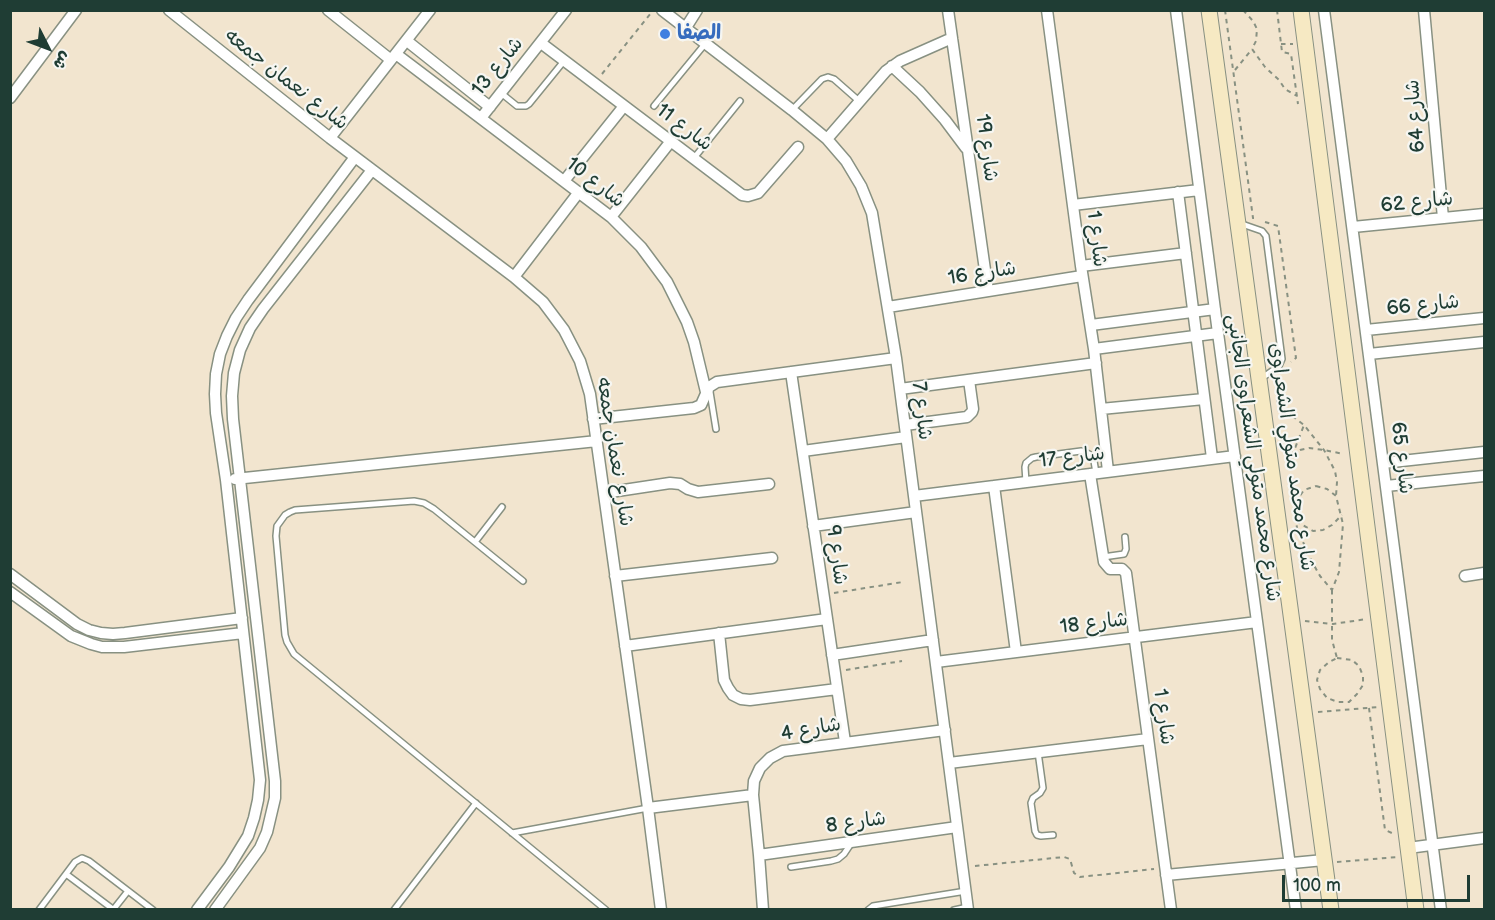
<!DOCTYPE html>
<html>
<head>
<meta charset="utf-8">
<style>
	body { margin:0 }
	#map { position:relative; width:1495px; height:920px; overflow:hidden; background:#f2e5cf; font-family:"Balsamiq Sans","Playpen Sans Arabic",sans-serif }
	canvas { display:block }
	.frame { position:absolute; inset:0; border:12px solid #1f3d34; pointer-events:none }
	.north { position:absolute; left:18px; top:18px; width:60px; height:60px; -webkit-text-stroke:4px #f6f6f2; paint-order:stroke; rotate:132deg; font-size:16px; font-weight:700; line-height:24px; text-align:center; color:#1f3d34 }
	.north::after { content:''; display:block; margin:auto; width:21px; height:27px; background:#1f3d34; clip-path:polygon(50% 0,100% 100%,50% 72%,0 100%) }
	.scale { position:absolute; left:1282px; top:875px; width:188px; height:27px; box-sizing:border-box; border:3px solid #1f3d34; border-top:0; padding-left:8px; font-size:18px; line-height:21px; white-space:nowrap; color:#1f3d34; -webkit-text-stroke:4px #f6f6f2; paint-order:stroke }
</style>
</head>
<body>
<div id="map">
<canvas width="1495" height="920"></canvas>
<div class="frame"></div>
<div class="north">ش</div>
<div class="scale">100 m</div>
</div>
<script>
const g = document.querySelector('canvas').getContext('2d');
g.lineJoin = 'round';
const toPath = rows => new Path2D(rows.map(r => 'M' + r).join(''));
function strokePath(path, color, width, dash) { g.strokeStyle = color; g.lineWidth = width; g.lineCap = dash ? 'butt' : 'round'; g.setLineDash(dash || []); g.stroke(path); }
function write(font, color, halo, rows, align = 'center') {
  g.font = font + ' "Balsamiq Sans","Playpen Sans Arabic",sans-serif'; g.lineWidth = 4.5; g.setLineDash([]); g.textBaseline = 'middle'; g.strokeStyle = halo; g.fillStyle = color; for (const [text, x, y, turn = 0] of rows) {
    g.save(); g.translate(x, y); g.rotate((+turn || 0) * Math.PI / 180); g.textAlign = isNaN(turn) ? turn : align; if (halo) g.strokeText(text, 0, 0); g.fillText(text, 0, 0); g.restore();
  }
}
const path = toPath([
	[1225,10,1253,218,1254,218],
	[1243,10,1253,21,1257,29,1256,41,1252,49,1265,67,1279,80,1285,89,1297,96],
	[1277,10,1282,52,1291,54,1298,104],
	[1281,44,1293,44],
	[1235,70,1252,49],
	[602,74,651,13],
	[1265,222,1278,226,1296,358,1291,362],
	[1275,380,1279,413],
	[1278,405,1304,425,1324,450,1335,471,1337,482,1336,496],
	[1292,456,1304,425],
	[1285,460,1300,450,1309,448,1324,450,1344,454],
	[1316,486,1327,489,1336,496,1343,524,1339,572,1332,590,1320,576,1310,558,1297,528,1295,513,1297,500,1304,490,1316,486],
	[1296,521,1313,531,1323,530,1332,525,1342,515],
	[1332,590,1332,640,1337,658],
	[834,593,903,582],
	[1305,621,1333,624,1367,619],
	[1337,658,1352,660,1359,666,1363,676,1363,685,1357,694,1349,702,1338,702,1327,698,1320,689,1317,680,1320,670,1329,662,1337,658],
	[846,670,902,661],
	[1369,708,1385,830,1394,834],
	[1318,712,1378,707],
	[1337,862,1397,857],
	[975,866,1064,857,1070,859,1074,873,1080,877,1154,869]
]);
const lane = toPath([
	[501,93,517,106,526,106,529,104,564,61],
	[654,106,705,44],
	[792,110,822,79,828,77,834,79,859,101],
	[694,158,740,101],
	[1239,223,1262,231,1266,236,1282,359,1279,366,1262,378],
	[710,392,716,429],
	[1026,482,1025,467,1026,463,1032,458,1036,457,1081,451,1085,452,1089,454,1094,461,1096,473],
	[475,542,502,507],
	[1103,557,1124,554,1126,549,1125,537],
	[523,581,434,509,424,503,414,501,295,510,290,512,285,515,277,526,276,536,285,635,287,642,294,654,606,910],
	[1038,752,1043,788,1040,793,1033,798,1031,803,1035,831,1037,835,1041,836,1053,835],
	[512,833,648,808],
	[791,867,831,861,838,859,844,854,852,842],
	[66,874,114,910],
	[39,910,75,862,82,858,89,861,153,910],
	[113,910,128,891],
	[394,910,476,803],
	[868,910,873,906,966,891],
	[954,910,968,907]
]);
const street = toPath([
	[169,10,330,138,514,277,543,302,564,330,580,361,590,394,648,808,661,910],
	[328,10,391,60],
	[662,10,792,110,827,139,846,161,861,186,872,213,896,358,968,910],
	[948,10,988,291],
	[1047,10,1081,266,1094,349,1108,471],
	[1176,10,1218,333,1296,910],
	[1324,10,1441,910],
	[1424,10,1443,218],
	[685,29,697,10],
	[407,41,490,107],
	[541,43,742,195,748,196,758,193,798,147],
	[396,54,611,217,641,247,667,282,687,322,694,342,706,392],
	[892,66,920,92,945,120,966,148],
	[10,98,76,10],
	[481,118,566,10],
	[330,138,430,10],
	[827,139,886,71,900,61,952,38],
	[564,181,624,106],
	[1178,192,1212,458],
	[1073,205,1199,190],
	[611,217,671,141],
	[1353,227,1484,214],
	[1081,266,1186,253],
	[514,277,579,192],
	[888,307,1082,276],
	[1091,325,1215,309],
	[1366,330,1484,318],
	[1094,349,1218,333],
	[1369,354,1484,342],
	[791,372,845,742],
	[900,389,1096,363],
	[1101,409,1204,399],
	[593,419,694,408,701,405,709,387,717,382,896,358],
	[905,425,967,417,972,412,973,409,969,380],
	[803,451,906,437],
	[1383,463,1484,452],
	[1090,474,1104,562,1110,569,1122,569,1126,573,1171,910],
	[235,479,597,441],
	[994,486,1016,652],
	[1386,486,1484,476],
	[604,493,670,483,680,484,688,489,698,492,769,484],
	[914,496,1235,456],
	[813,526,916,512],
	[10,574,77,624,89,630,101,633,113,634,125,633,242,618],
	[615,576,772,558],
	[1465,576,1484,573],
	[10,592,71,636,91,644,102,647,124,647,243,633],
	[719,633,724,680,728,688,733,695,741,699,750,700,837,689],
	[625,646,827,619],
	[832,655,933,640],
	[936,662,1257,622],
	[949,763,1148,739],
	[648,808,753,795],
	[1408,848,1484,838],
	[759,855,957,827],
	[1166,875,1324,860],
	[197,910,229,867,248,836,254,818,258,800,260,780,226,480,216,413,215,394,216,374,220,354,227,336,236,318,248,300,355,157],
	[215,910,260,848,267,832,275,798,275,781,233,419,232,396,234,373,240,350,250,328,263,309,372,170],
	[763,910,759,855,753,795,754,781,760,768,770,758,783,751,945,730]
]);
const secondary = toPath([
	[1209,10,1331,910],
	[1301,10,1416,910]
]);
const markers = [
	[665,34,6,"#3f7fe0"]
];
const shopNames = [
	["الصفا",677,34]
];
const streetNames = [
	["شارع 13",498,67,-51],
	["شارع نعمان جمعه",286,80,38],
	["شارع 64",1416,116,-95],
	["شارع 11",684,128,37],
	["شارع 19",986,148,82],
	["شارع 10",595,183,38],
	["شارع 62",1417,203,-6],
	["شارع 1",1096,239,83],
	["شارع 16",982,274,-9],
	["شارع 66",1423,306,-6],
	["شارع 7",921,411,83],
	["شارع نعمان جمعه",614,452,81],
	["شارع محمد متولي الشعراوى",1291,457,82],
	["شارع 17",1072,458,-7],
	["شارع محمد متولي الشعراوى الجانبى",1253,458,82],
	["شارع 65",1401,458,83],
	["شارع 9",836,555,82],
	["شارع 18",1094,624,-7],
	["شارع 1",1163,717,82],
	["شارع 4",811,730,-10],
	["شارع 8",856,823,-8]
];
strokePath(lane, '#889182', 8);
strokePath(street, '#889182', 13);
strokePath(secondary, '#889182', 17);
strokePath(path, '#889182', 2, [4.5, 4.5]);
strokePath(lane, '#fff', 5);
strokePath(street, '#fff', 10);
strokePath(secondary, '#f6e9c3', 15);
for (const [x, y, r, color] of markers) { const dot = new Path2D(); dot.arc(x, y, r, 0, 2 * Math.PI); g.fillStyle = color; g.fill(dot); strokePath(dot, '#f6f6f2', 2); }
write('bold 20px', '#366cbe', '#f6f6f2', shopNames, 'left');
write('20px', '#1f3d34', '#f6f6f2', streetNames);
</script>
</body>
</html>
